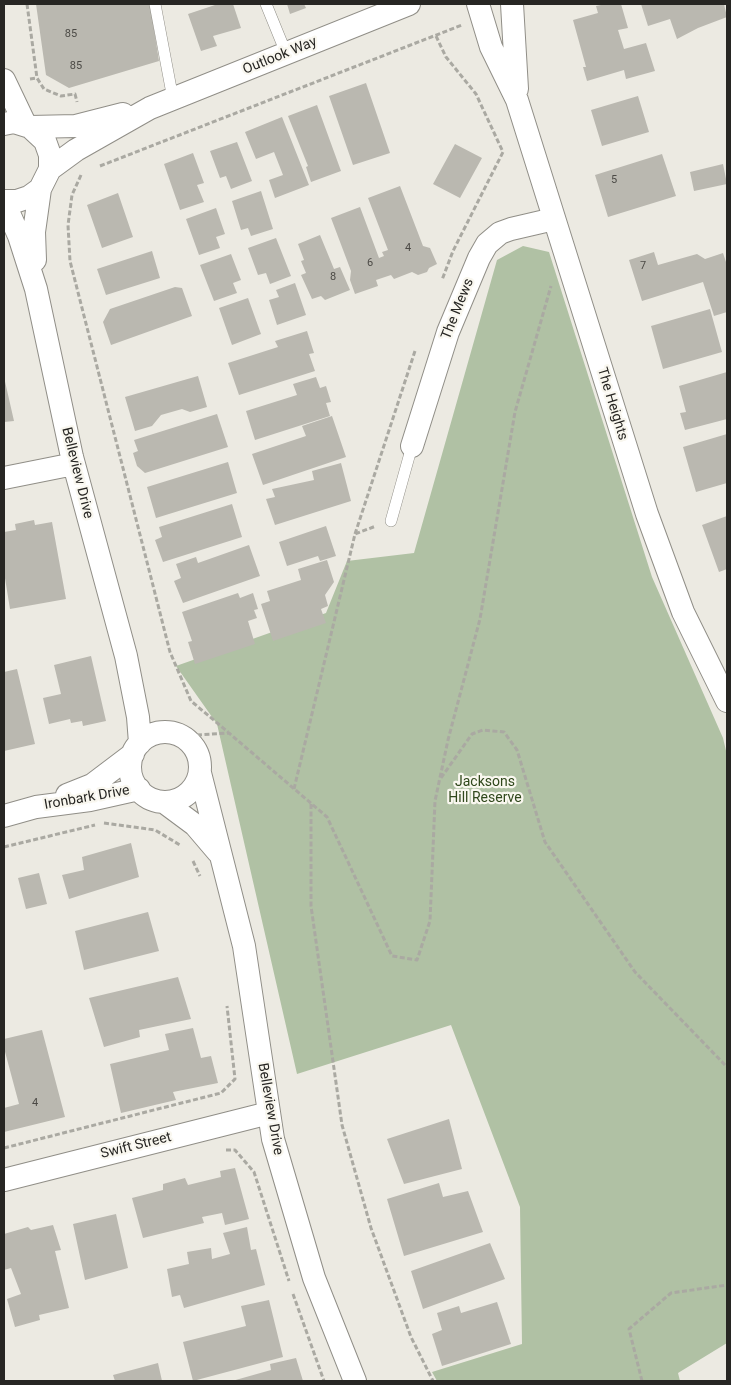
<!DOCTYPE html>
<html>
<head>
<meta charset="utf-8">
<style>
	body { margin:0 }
	#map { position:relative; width:731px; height:1385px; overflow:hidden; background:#eceae2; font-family:Roboto,sans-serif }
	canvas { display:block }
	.frame { position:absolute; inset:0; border:5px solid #272623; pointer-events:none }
</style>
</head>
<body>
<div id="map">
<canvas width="731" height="1385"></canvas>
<div class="frame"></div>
</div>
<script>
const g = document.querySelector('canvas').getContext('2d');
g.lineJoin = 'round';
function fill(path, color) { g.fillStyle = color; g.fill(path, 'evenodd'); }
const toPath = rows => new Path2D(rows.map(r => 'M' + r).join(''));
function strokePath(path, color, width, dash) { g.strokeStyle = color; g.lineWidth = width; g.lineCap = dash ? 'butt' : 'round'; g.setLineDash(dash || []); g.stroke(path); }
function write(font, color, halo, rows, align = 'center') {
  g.font = font + ' Roboto,sans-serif'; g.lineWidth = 4.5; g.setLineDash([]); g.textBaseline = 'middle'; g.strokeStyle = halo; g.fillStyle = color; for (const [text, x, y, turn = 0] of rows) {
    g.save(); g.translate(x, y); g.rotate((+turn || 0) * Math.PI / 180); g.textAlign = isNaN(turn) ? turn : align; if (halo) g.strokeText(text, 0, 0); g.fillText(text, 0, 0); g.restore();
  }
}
const green = toPath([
	[523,246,549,252,652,577,723,738,727,755,727,1343,678,1373,680,1381,437,1381,432,1372,522,1344,520,1207,451,1025,297,1074,217,724,176,666,326,613,347,561,414,553,497,260]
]);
const building = toPath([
	[36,4,150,4,159,61,69,88,46,75],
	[218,4,233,4,241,28,213,36,217,46,201,51,188,14],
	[287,4,304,4,306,8,290,14],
	[606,4,621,4,628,28,618,30,624,49,646,43,655,71,626,79,624,70,587,81,583,67,586,67,573,20,598,13,596,6],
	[641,4,724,4,727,17,698,28,677,39,670,19,648,26],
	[366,83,390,153,353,165,329,96],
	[638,96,649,132,602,146,591,110],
	[317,105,341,171,311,182,306,167,308,166,288,116],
	[282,117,309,185,275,198,269,180,283,175,274,152,256,159,245,132],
	[237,142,252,181,231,189,226,176,220,178,210,151],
	[455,144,482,158,460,198,433,184],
	[193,153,204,183,197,185,204,202,180,210,164,164],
	[662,154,676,196,608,217,595,175],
	[723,164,727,184,694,191,690,172],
	[400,186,423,246,430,248,437,264,429,268,427,272,418,275,412,272,394,279,391,275,376,280,378,286,355,294,350,280,351,271,331,218,360,207,379,258,384,256,382,252,388,250,368,198],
	[261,191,273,229,251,236,248,228,241,230,232,201],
	[118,193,133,237,102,248,87,205],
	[216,208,225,234,216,237,220,248,199,255,186,219],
	[320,235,334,269,340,267,350,290,325,300,321,296,312,299,301,275,306,273,301,261,304,260,298,244],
	[276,238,291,276,270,284,266,273,258,275,248,248],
	[152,251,160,278,106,295,97,269],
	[654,252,658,265,697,254,705,259,723,253,727,265,727,312,714,316,703,282,642,301,629,260],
	[231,254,241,280,233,283,237,293,214,301,200,265],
	[295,283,306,315,277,325,269,300,279,297,276,290],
	[175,287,182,288,192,316,111,345,103,322,110,309],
	[248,298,261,334,232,345,219,308],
	[710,309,722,352,663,369,651,326],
	[307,331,314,353,309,354,315,371,239,395,228,363,278,347,275,341],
	[727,372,727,419,685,430,680,413,686,412,679,386],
	[198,376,207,407,190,412,182,409,161,415,152,426,135,431,125,397],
	[4,377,14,421,4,422],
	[316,377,320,388,326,386,331,402,326,403,330,416,255,440,246,411,297,395,293,384],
	[217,414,228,447,145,473,137,466,133,453,138,451,134,440],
	[332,416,346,457,263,485,252,454,306,436,302,426],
	[727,434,727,483,696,492,683,447],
	[228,462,237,493,156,518,147,487],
	[341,463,351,501,275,525,266,499,275,497,272,489,314,480,312,471],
	[232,504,242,537,163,562,155,540,162,537,159,527],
	[727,516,727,569,719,572,702,525],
	[34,520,35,525,52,522,66,599,10,609,4,572,4,532,16,530,15,524],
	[326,526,336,556,320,561,318,556,287,566,279,542],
	[249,545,260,576,183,603,174,581,181,578,176,564,196,557,198,563],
	[327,560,334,582,325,595,328,606,321,609,326,623,273,641,261,604,270,601,267,591,301,580,298,569],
	[238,593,240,598,253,593,258,609,254,610,257,618,248,621,255,644,195,664,188,642,192,641,182,612],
	[91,656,106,721,83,726,82,721,71,723,70,719,49,724,43,698,61,694,54,665],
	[17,669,35,744,4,751,4,672],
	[131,843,139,877,69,899,62,875,84,870,82,857],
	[39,873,47,904,26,909,18,878],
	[148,912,159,951,84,970,75,931],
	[178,977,191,1019,139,1030,140,1037,104,1047,89,998],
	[193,1028,201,1058,211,1056,218,1083,173,1092,176,1100,121,1113,110,1064,169,1050,165,1034],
	[42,1030,65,1117,4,1132,4,1108,19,1104,4,1048,4,1039],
	[449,1119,462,1169,404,1184,387,1139],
	[235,1168,249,1219,225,1225,222,1213,202,1217,204,1223,143,1238,132,1198,163,1190,163,1184,185,1178,188,1185,221,1177,220,1171],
	[439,1183,443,1197,468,1191,483,1232,404,1256,387,1199],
	[116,1214,128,1268,85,1280,73,1224],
	[53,1225,61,1250,55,1251,69,1308,39,1315,40,1320,15,1327,7,1299,21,1294,11,1268,4,1270,4,1234,28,1227,31,1230],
	[247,1227,251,1250,256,1249,265,1285,184,1308,180,1295,172,1297,167,1269,189,1264,187,1252,211,1248,212,1259,230,1254,223,1233],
	[490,1243,505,1279,423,1309,411,1271],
	[269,1300,283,1357,193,1381,183,1342,246,1326,241,1306],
	[497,1302,511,1344,442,1366,432,1334,442,1330,437,1313,459,1306,461,1313],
	[296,1358,303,1381,232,1381,271,1370,270,1364],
	[158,1363,162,1381,115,1381,113,1375]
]);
const path = toPath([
	[27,4,37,78],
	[436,36,446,57,476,94,503,152,453,251,442,280],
	[30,79,37,78,44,89,61,96,75,94,77,102],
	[100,166,462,25],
	[81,175,72,195,68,225,70,261,170,652,191,701,228,732],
	[355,534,415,351],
	[182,736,229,733,327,817,392,956,417,960,430,921,435,801,448,740,480,619,515,412,551,286],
	[441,778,472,734,483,730,504,732,517,750,545,842,635,972,727,1067],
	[294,789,355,534,376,526],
	[311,804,311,906,342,1125,371,1228,411,1337,433,1381],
	[104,823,155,830,180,845],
	[4,847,95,825],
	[193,861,200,876],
	[4,1148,221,1093,235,1079,227,1006],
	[226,1150,235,1150,254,1172,289,1281],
	[293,1294,324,1381],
	[642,1381,629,1329,671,1293,727,1285]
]);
const service = toPath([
	[155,4,173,99],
	[266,4,286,53],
	[391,521,412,446]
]);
const minor = toPath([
	[478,4,491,47,517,100,647,514,683,612,727,701],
	[512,4,517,89],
	[4,80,25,124],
	[4,124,14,122,30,127,45,141,50,155,50,169,40,189,29,197,17,201,4,201],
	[30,127,76,126,123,114],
	[50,169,76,150,150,108,409,4],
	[4,202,19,236,36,289,72,457,126,656,138,717,140,743],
	[35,260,34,232,40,189],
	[412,446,448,332,479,258,487,244,500,233,511,229,554,219],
	[4,478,74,464],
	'130 767a35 35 0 1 1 70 0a35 35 0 1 1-70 0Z',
	[200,773,244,946,273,1139,314,1278,355,1381],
	[67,795,92,785,133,754],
	[164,802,195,825,218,852],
	[4,816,36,807,90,800,139,789],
	[4,1180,269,1113]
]);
const numberNames = [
	["85",71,34],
	["85",76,66],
	["5",614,180],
	["4",408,248],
	["6",370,263],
	["7",643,266],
	["8",333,277],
	["4",35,1103]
];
const streetNames = [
	["Outlook Way",280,56,-22],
	["The Mews",458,309,-68],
	["The Heights",612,404,73],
	["Belleview Drive",77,473,76],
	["Ironbark Drive",87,798,-10],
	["Belleview Drive",270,1109,80],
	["Swift Street",136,1146,-14]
];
const parkNames = [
	["Jacksons",485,782],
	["Hill Reserve",485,798]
];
fill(green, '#b0c1a4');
fill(building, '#bab8b0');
strokePath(service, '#908e87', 12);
strokePath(minor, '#908e87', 24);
strokePath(path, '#aaa9a2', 3, [5, 2.5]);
strokePath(service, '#fff', 11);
strokePath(minor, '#fff', 22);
write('11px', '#4c4a46', null, numberNames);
write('14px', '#272623', '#f9f7ef', streetNames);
write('14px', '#30481c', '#f9f7ef', parkNames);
</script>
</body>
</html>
